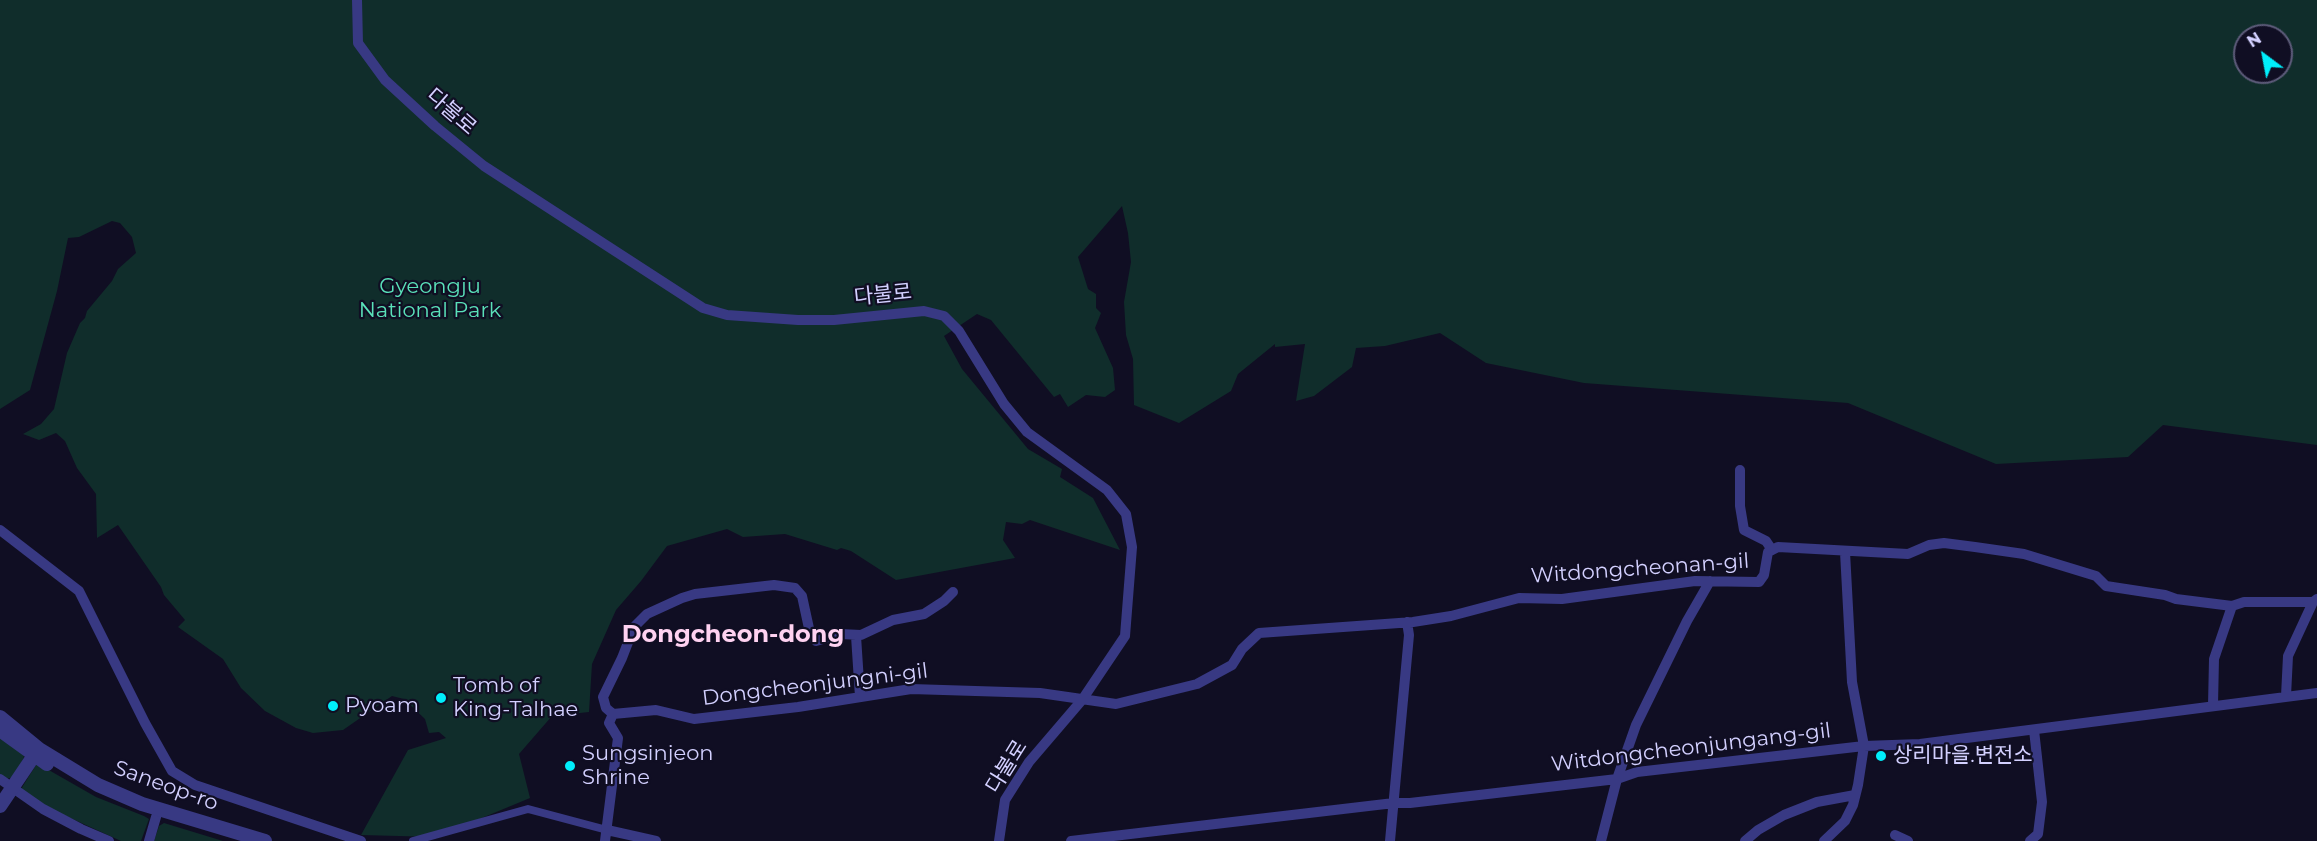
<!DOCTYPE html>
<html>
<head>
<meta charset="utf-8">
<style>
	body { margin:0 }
	#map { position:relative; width:2317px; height:841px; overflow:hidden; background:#100e23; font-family:Montserrat,sans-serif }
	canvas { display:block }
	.north { position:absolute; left:2233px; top:24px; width:60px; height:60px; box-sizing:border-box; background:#100e23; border:2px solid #5e5c7b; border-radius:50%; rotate:328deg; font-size:16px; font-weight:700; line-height:24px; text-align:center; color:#d3d0ff }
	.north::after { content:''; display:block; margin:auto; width:21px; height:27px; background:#00eefb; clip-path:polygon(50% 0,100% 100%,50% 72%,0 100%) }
</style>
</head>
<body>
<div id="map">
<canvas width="2317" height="841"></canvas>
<div class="north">N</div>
</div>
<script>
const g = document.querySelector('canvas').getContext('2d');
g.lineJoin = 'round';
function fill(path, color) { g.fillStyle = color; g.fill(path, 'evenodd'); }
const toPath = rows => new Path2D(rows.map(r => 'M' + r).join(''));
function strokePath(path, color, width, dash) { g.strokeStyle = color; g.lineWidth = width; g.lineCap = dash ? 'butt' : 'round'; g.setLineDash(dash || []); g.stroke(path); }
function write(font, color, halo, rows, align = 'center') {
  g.font = font + ' Montserrat,"Noto Sans KR",sans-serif'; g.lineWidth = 4.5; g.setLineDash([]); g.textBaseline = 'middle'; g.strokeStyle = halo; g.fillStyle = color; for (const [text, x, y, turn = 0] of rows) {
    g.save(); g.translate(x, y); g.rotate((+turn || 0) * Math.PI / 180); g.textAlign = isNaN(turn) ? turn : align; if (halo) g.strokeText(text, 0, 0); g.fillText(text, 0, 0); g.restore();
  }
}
const green = toPath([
	[0,0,2317,0,2317,445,2163,425,2128,457,1996,464,1848,403,1584,383,1486,363,1440,333,1385,346,1356,348,1352,367,1314,396,1296,401,1305,344,1275,347,1275,344,1238,374,1231,391,1179,423,1134,405,1133,359,1126,335,1124,302,1131,262,1128,233,1122,206,1078,257,1088,289,1096,294,1096,308,1101,313,1095,328,1113,368,1115,390,1105,397,1086,395,1068,407,1060,394,1054,397,991,320,977,314,944,336,962,369,1028,449,1062,469,1060,477,1093,498,1120,550,1030,520,1022,524,1006,522,1003,540,1015,558,896,580,851,551,841,548,837,550,785,534,743,537,727,529,667,546,641,581,616,610,592,664,589,712,552,716,519,754,530,798,436,837,361,835,408,750,446,738,439,732,429,733,425,719,404,699,392,696,343,730,313,733,296,728,265,711,241,688,223,659,178,627,185,620,164,595,161,587,118,525,97,538,96,494,77,468,65,441,56,433,39,440,23,434,41,424,54,409,67,353,80,323,85,318,87,311,112,281,118,269,136,253,132,237,120,223,112,221,79,237,68,238,57,291,30,390,0,409],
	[2245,36,2281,36,2281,72,2245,72],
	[0,735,23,754,24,757,14,777,6,779,0,775],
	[36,765,40,765,96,797,144,816,149,819,141,841,121,841,44,806,21,789],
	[164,823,223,841,154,841,159,826]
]);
const pedestrian = toPath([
	[413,841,528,809,607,830]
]);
const minor = toPath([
	[357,0,358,43,385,80,435,126,484,166,703,308,727,315,798,320,834,320,924,311,944,316,959,331,1004,404,1027,432,1107,490,1126,514,1132,547,1125,636,1082,700,1029,762,1005,800,999,841],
	[1740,470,1740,506,1744,530,1766,541,1772,550],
	[0,530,79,591,145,723,172,771,195,785,361,841],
	[856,636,860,697],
	[2286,696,2288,656,2313,602,2317,599],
	[2213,705,2214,659,2232,606,2244,602,2313,602],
	[613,714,606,708,603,697,622,658,634,627,647,614,682,598,695,594,774,585,795,588,802,596,810,633,816,641,841,634,861,635,893,620,924,614,944,601,953,592],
	[0,779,43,809,81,829,109,841],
	[607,830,656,841],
	[1895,835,1908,841],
	[149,841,156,817],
	[605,841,618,738,609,723,613,714,656,710,694,719,798,707,911,689,1040,693,1116,704,1197,684,1232,665,1242,649,1259,633,1413,622,1451,616,1519,598,1562,599,1695,581,1759,582,1764,575,1768,552,1778,547,1908,554,1929,545,1944,543,1975,547,2024,554,2096,576,2106,586,2165,595,2176,599,2232,606],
	[1071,841,1394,803,1410,803,1617,779,1637,772,1864,746,1920,744,2317,693],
	[1390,841,1409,635,1407,622],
	[1601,841,1617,779,1636,725,1687,621,1710,581],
	[1745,841,1758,830,1784,815,1817,802,1855,795],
	[1824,841,1845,821,1853,805,1858,785,1864,746,1852,682,1845,552],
	[2030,841,2038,834,2042,802,2034,730]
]);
const tertiary = toPath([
	[0,717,39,749,98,785,142,804,265,841],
	[0,730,47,764],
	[0,806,37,751]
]);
const markers = [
	[441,698,6,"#00eefb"],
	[333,706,6,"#00eefb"],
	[1881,756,6,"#00eefb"],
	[570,766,6,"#00eefb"]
];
const streetNames = [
	["다불로",451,112,41],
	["다불로",883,295,-6],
	["Witdongcheonan-gil",1640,569,-4],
	["Dongcheonjungni-gil",815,685,-7],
	["Witdongcheonjungang-gil",1691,748,-7],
	["다불로",1007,767,-58],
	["Saneop-ro",166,786,20]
];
const parkNames = [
	["Gyeongju",430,287],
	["National Park",430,311]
];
const poiNames = [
	["Tomb of",453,686],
	["King-Talhae",453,710],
	["Pyoam",345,706],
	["Sungsinjeon",582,754],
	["Shrine",582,778],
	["상리마을.변전소",1893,756]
];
const quarterNames = [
	["Dongcheon-dong",733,635]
];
fill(green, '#102d2b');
strokePath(pedestrian, '#383983', 8);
strokePath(minor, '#383983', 10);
strokePath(tertiary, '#383983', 14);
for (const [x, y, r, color] of markers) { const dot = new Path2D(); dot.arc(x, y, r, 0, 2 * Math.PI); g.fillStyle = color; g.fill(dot); strokePath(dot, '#100e23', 2); }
write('21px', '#d3d0ff', '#100e23', streetNames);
write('21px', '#5ae1b9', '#100e23', parkNames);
write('21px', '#d3d0ff', '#100e23', poiNames, 'left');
write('bold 24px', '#ffd2f1', '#100e23', quarterNames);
</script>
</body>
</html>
